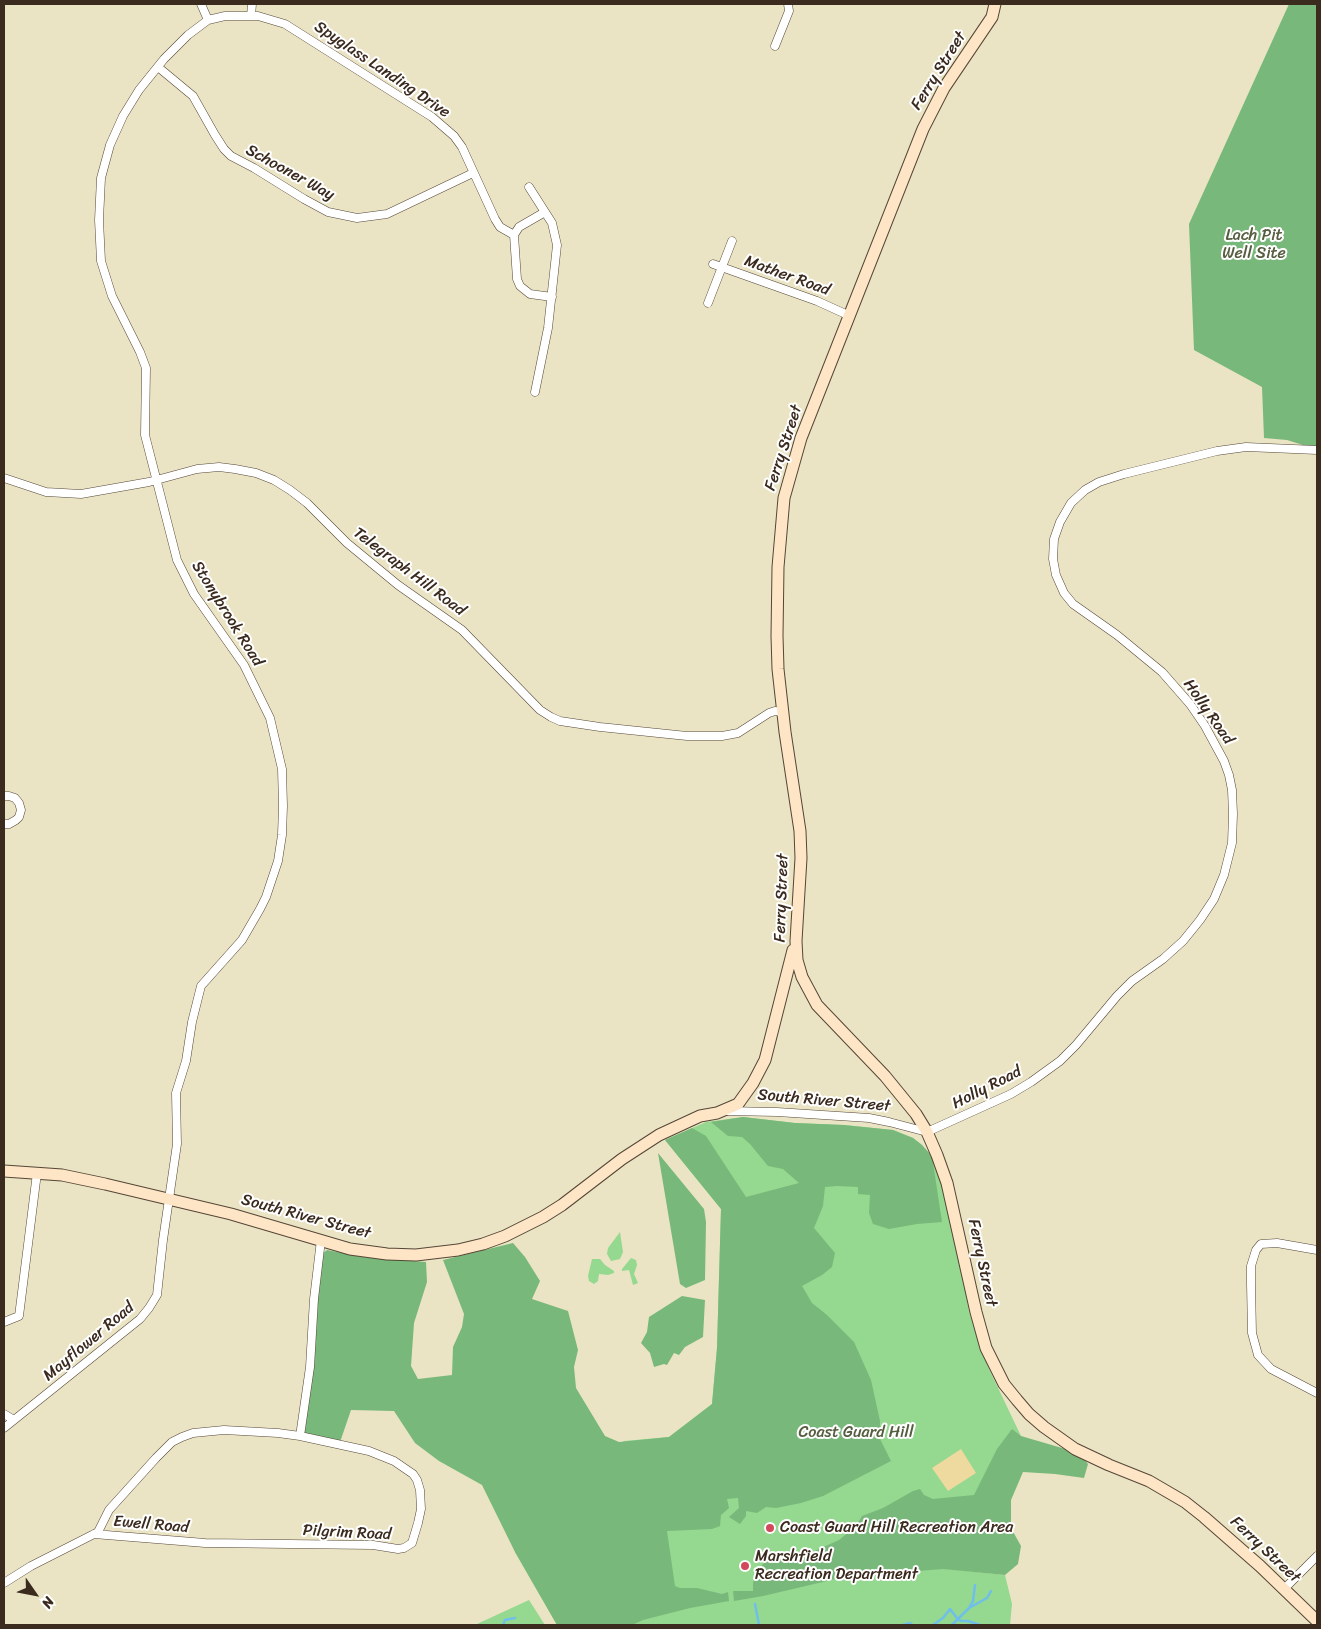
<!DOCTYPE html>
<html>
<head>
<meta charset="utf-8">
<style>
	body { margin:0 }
	#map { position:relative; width:1321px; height:1629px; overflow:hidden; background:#eae4c4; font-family:Sriracha,sans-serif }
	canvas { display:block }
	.frame { position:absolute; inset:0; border:5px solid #3b2a1e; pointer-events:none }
	.north { position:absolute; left:10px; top:1569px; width:50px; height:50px; -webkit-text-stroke:4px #fff; paint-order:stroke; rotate:123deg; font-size:14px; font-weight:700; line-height:20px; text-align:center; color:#3b2a1e }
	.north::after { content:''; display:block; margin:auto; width:18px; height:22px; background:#3b2a1e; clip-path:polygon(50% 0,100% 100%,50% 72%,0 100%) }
</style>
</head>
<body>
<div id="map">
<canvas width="1321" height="1629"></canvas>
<div class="frame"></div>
<div class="north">N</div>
</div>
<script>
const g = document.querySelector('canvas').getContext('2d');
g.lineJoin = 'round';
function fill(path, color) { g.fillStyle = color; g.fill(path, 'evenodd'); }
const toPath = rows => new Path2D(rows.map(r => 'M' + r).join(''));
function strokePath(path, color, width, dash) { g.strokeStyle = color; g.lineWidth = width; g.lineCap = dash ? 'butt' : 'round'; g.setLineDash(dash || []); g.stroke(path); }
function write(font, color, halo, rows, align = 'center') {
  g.font = font + ' Sriracha,sans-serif'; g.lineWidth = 4; g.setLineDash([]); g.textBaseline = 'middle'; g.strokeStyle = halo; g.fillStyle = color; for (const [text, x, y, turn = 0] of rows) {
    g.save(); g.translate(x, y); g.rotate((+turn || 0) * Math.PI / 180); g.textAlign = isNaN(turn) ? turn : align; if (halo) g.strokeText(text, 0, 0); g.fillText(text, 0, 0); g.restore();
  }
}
const green = toPath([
	[743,1117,795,1123,844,1125,893,1130,913,1138,922,1145,938,1166,959,1258,969,1311,977,1337,989,1369,1021,1436,949,1569,1005,1575,1012,1604,1010,1625,557,1625,515,1552,624,1441,669,1437,712,1404,717,1348,721,1209,665,1140,706,1122],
	[620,1232,623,1252,620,1259,611,1261,607,1254,608,1248],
	[631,1258,636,1260,637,1265,634,1274,638,1283,633,1285,629,1270,622,1271,622,1269],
	[592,1259,600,1259,605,1265,614,1271,614,1273,608,1275,599,1274,598,1281,594,1284,589,1281,588,1276],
	[529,1600,545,1625,475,1625,477,1624]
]);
const forest = toPath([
	[1289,4,1317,4,1317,447,1309,447,1287,440,1264,438,1262,387,1194,350,1189,224],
	[743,1117,795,1123,844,1125,893,1130,913,1138,922,1145,932,1156,942,1222,917,1224,889,1229,873,1224,869,1213,870,1195,858,1194,858,1187,837,1186,825,1187,823,1206,814,1228,835,1253,832,1267,822,1275,802,1286,812,1303,827,1315,854,1342,871,1380,880,1421,880,1439,891,1461,823,1496,801,1503,776,1508,766,1507,757,1513,746,1511,746,1516,740,1524,729,1517,739,1508,738,1498,727,1499,729,1508,721,1515,720,1526,712,1529,667,1531,675,1586,680,1588,697,1588,722,1594,728,1592,729,1601,690,1608,643,1620,632,1625,557,1625,515,1552,482,1485,439,1461,415,1443,394,1411,351,1410,339,1445,300,1436,319,1256,327,1250,363,1257,426,1262,427,1282,414,1323,411,1366,418,1379,452,1375,453,1347,462,1327,464,1314,443,1260,513,1243,525,1257,540,1281,532,1299,568,1311,578,1350,574,1367,576,1388,605,1436,619,1442,669,1437,712,1404,717,1348,721,1209,665,1140,692,1128,706,1136,746,1197,799,1183,783,1169,768,1166,750,1144,742,1137,728,1136,711,1122],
	[658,1153,704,1209,706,1222,705,1280,686,1288,680,1284],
	[682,1296,705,1300,703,1337,685,1347,679,1355,674,1353,667,1365,664,1364,654,1367,650,1353,641,1343,647,1332,649,1317],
	[1012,1429,1021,1436,1079,1453,1088,1464,1084,1478,1055,1474,1023,1472,1011,1500,1011,1528,1021,1546,1018,1564,1005,1575,943,1569,844,1577,763,1596,734,1601,733,1591,753,1591,753,1583,757,1572,766,1560,779,1557,808,1554,839,1540,856,1526,862,1516,883,1508,913,1491,920,1489,924,1495,933,1499,974,1495,997,1449]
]);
const sand = toPath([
	[961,1449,976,1473,948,1491,932,1468]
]);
const stream = toPath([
	[755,1604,759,1625],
	[969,1608,987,1598,991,1591],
	[503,1625,505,1620,515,1618],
	[903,1625,910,1623,912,1625],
	[933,1625,943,1618,950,1609,957,1618,961,1621,968,1621,980,1625],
	[952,1625,969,1608,973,1601,975,1585]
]);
const street = toPath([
	[201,4,208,20],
	[251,16,252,4],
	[775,46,789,11,788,4],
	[158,67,193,96,215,135,224,149,231,156,254,168,304,199,328,212,357,218,387,214,473,173],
	[529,187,552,223,557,245,548,328,535,392],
	[514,235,519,227,545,212],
	[713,264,817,301,850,316],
	[708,303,732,241],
	[4,478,46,492,81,494,149,482,197,469,219,467,235,469,256,473,274,480,290,490,307,503,347,543,398,585,462,630,540,710,551,717,560,721,600,727,687,736,722,736,738,733,769,713,775,711,782,712],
	[4,796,9,796,15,798,19,803,21,810,19,817,16,820,9,824,4,824],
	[726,1111,777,1112,869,1118,889,1122,927,1132,1011,1094,1031,1082,1060,1061,1076,1045,1117,996,1132,981,1163,959,1183,941,1200,920,1214,899,1224,875,1232,843,1233,814,1232,790,1229,775,1224,761,1205,726,1190,704,1162,672,1117,635,1073,604,1064,593,1056,575,1053,559,1054,539,1060,522,1071,503,1085,490,1099,482,1124,474,1217,451,1246,447,1317,450],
	[1317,1250,1277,1243,1261,1244,1256,1250,1251,1266,1251,1284,1252,1333,1258,1355,1271,1369,1317,1393],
	[4,1322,19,1316,37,1173],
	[4,1414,14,1420],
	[4,1428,140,1319,149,1308,157,1295,163,1240,177,1144,176,1093,186,1061,192,1022,201,986,242,940,260,909,266,897,278,861,282,835,283,806,282,769,270,718,244,665,194,594,177,560,145,435,146,368,140,352,112,296,101,261,99,220,101,178,110,145,123,116,139,90,164,59,188,35,208,20,225,16,258,16,285,24,432,117,454,136,462,147,495,219,500,227,514,235,517,279,520,286,530,294,552,297],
	[94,1534,205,1543,373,1545,398,1549,404,1548,412,1543,418,1523,421,1509,420,1490,417,1480,413,1474,394,1461,369,1451,300,1436],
	[4,1583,31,1566,98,1532,109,1510,156,1458,172,1442,182,1437,193,1433,224,1430,278,1433,300,1436,310,1367,314,1299,321,1240],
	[1284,1589,1317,1556]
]);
const secondary = toPath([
	[995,4,992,17,944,88,923,129,801,438,784,498,778,567,777,636,778,669,785,732,800,831,801,858,796,941,797,960,802,977,817,1005,885,1076,916,1114,927,1132,937,1155,947,1183,976,1312,986,1348,1004,1384,1017,1400,1029,1414,1044,1427,1075,1449,1109,1465,1149,1481,1185,1502,1204,1517,1260,1566,1317,1621],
	[4,1171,62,1175,105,1184,231,1214,350,1249,387,1254,416,1255,458,1250,483,1244,505,1236,543,1217,562,1205,622,1159,659,1135,700,1116,717,1113,738,1104,753,1083,765,1060,793,950]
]);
const markers = [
	[770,1528,5,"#d1495b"],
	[745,1566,5,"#d1495b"]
];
const streetNames = [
	["Spyglass Landing Drive",382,70,34],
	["Ferry Street",939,71,-58],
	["Schooner Way",290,173,29],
	["Mather Road",787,276,20],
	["Ferry Street",784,448,-72],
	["Telegraph Hill Road",409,572,37],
	["Stonybrook Road",227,614,58],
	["Holly Road",1208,712,55],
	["Ferry Street",782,898,-88],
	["Holly Road",987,1088,-27],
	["South River Street",824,1101,5],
	["South River Street",306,1217,15],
	["Ferry Street",982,1263,78],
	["Mayflower Road",89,1342,-40],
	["Ewell Road",151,1525,5],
	["Pilgrim Road",347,1533,3],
	["Ferry Street",1265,1550,43]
];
const parkNames = [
	["Lach Pit",1254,236],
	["Well Site",1254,254],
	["Coast Guard Hill",856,1433]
];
const poiNames = [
	["Coast Guard Hill Recreation Area",780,1528],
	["Marshfield",755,1557],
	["Recreation Department",755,1575]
];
fill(green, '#95d890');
fill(forest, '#78b87a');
fill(sand, '#eeda9e');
strokePath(stream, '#6fbfea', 2.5);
strokePath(street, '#554637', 9);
strokePath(secondary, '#554637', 13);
strokePath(street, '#fff', 8);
strokePath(secondary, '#fde5c5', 11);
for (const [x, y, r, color] of markers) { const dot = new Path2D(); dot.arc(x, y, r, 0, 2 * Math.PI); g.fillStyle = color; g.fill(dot); strokePath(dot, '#fff', 2); }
write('16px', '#3b2a1e', '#fff', streetNames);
write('16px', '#565e40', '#fff', parkNames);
write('16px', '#3b2a1e', '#fff', poiNames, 'left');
</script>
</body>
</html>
